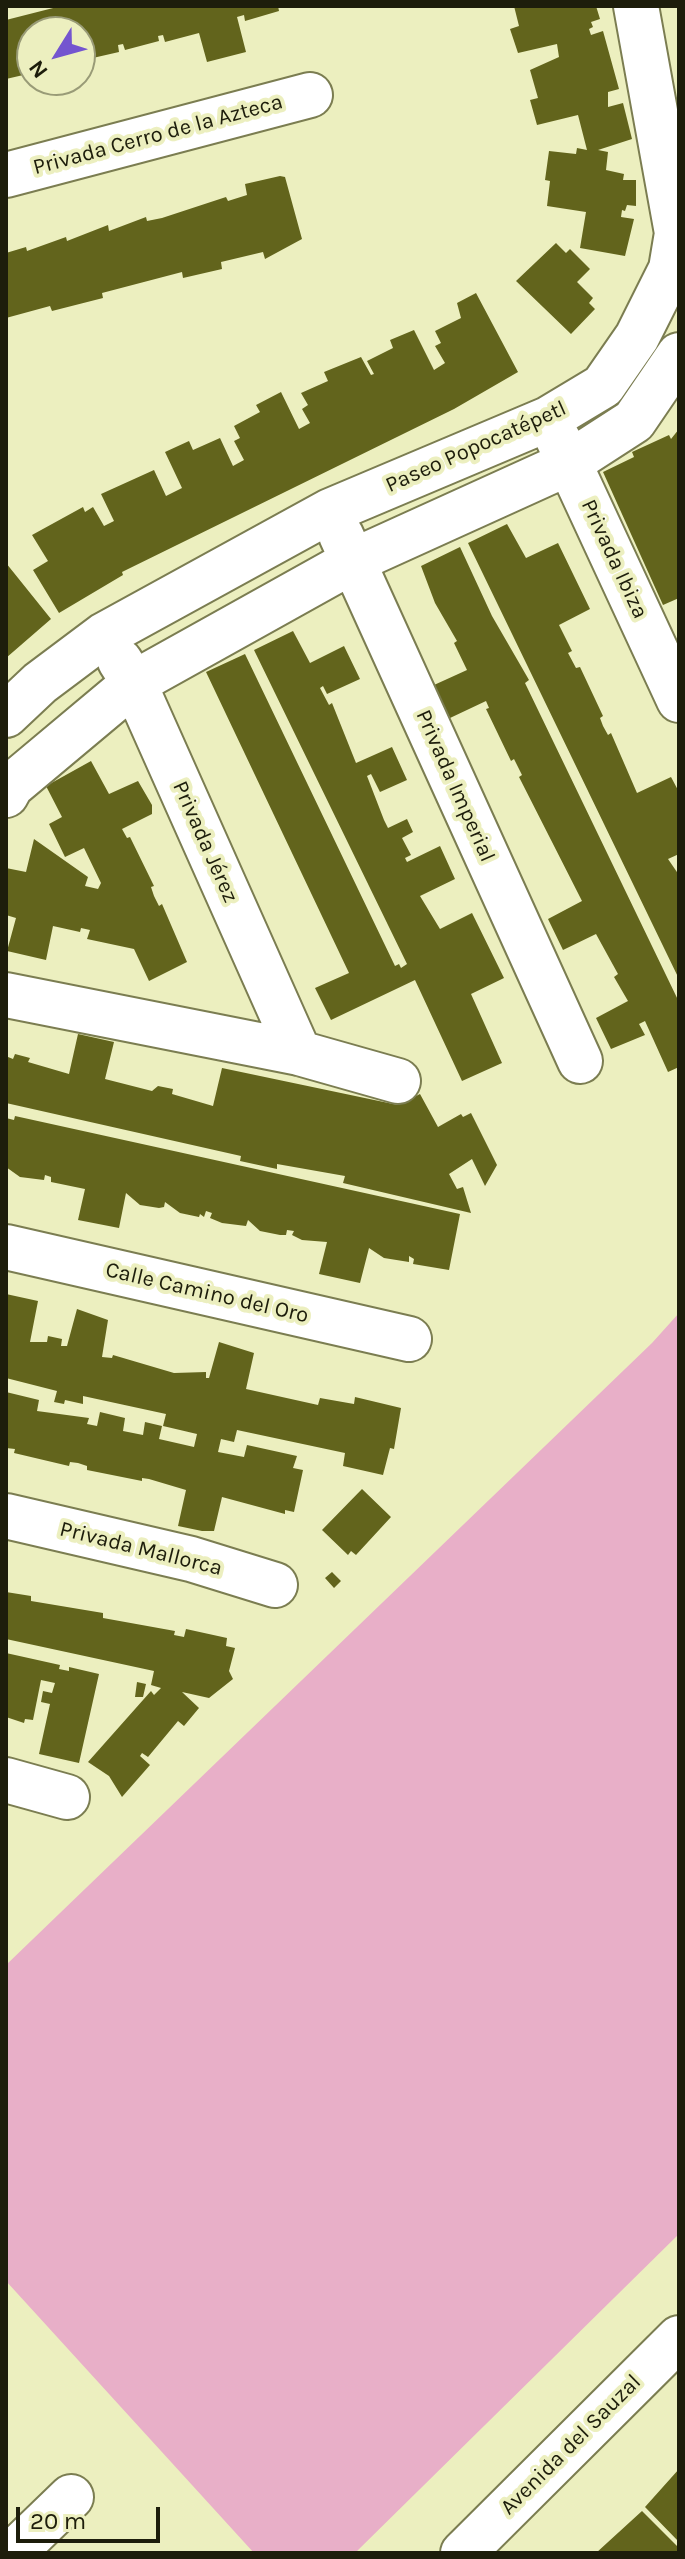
<!DOCTYPE html>
<html>
<head>
<meta charset="utf-8">
<style>
	body { margin:0 }
	#map { position:relative; width:685px; height:2559px; overflow:hidden; background:#ecefbf; font-family:Karla,sans-serif }
	canvas { display:block }
	.frame { position:absolute; inset:0; border:8px solid #1d1d0b; pointer-events:none }
	.north { position:absolute; left:16px; top:16px; width:80px; height:80px; box-sizing:border-box; background:#ecefbf; border:2px solid #999b77; border-radius:50%; rotate:233deg; font-size:22px; font-weight:700; line-height:32px; text-align:center; color:#1d1d0b }
	.north::after { content:''; display:block; margin:auto; width:28px; height:36px; background:#7455cf; clip-path:polygon(50% 0,100% 100%,50% 72%,0 100%) }
	.scale { position:absolute; left:16px; top:2507px; width:144px; height:36px; box-sizing:border-box; border:4px solid #1d1d0b; border-top:0; padding-left:10px; font-size:24px; line-height:28px; white-space:nowrap; color:#1d1d0b; -webkit-text-stroke:6px #ecefbf; paint-order:stroke }
</style>
</head>
<body>
<div id="map">
<canvas width="685" height="2559"></canvas>
<div class="frame"></div>
<div class="north">N</div>
<div class="scale">20 m</div>
</div>
<script>
const g = document.querySelector('canvas').getContext('2d');
g.lineJoin = 'round';
function fill(path, color) { g.fillStyle = color; g.fill(path, 'evenodd'); }
const toPath = rows => new Path2D(rows.map(r => 'M' + r).join(''));
function strokePath(path, color, width, dash) { g.strokeStyle = color; g.lineWidth = width; g.lineCap = dash ? 'butt' : 'round'; g.setLineDash(dash || []); g.stroke(path); }
function write(font, color, halo, rows, align = 'center') {
  g.font = font + ' Karla,sans-serif'; g.lineWidth = 8; g.setLineDash([]); g.textBaseline = 'middle'; g.strokeStyle = halo; g.fillStyle = color; for (const [text, x, y, turn = 0] of rows) {
    g.save(); g.translate(x, y); g.rotate((+turn || 0) * Math.PI / 180); g.textAlign = isNaN(turn) ? turn : align; if (halo) g.strokeText(text, 0, 0); g.fillText(text, 0, 0); g.restore();
  }
}
const green = toPath([
	[679,1313,679,2234,355,2553,254,2553,6,2281,6,1965,652,1343]
]);
const building = toPath([
	[61,6,278,6,279,11,245,21,244,15,237,17,246,52,207,62,199,33,165,42,163,35,158,36,159,41,125,50,123,44,118,45,119,52,84,60,80,56,80,32,32,32,32,73,6,79,6,20],
	[514,6,596,6,600,19,591,22,593,27,589,29,591,35,603,31,619,89,608,92,608,107,623,103,632,139,598,150,608,152,606,170,624,174,623,180,636,180,636,206,627,205,625,211,622,210,621,217,634,219,625,256,580,248,586,212,547,206,550,181,545,180,549,151,576,154,577,148,587,150,578,115,537,125,530,100,538,98,530,70,559,57,557,44,518,53,510,29,519,26],
	[280,176,285,177,302,239,265,259,263,252,221,262,222,269,183,278,182,272,102,293,103,298,52,311,50,306,6,318,6,253,26,247,27,251,66,237,67,241,108,225,109,231,146,217,147,221,162,218,226,197,228,201,247,195,245,184],
	[556,243,566,253,570,249,590,269,577,282,593,298,589,303,595,309,571,334,516,281],
	[476,293,518,372,454,409,122,572,123,575,59,613,33,570,48,561,32,535,83,507,85,512,93,507,104,526,114,521,101,494,154,470,166,496,182,488,165,452,189,441,193,450,220,438,233,466,244,460,234,441,240,438,234,426,260,412,256,405,281,392,299,429,310,423,302,409,308,405,301,393,328,381,324,372,361,357,371,375,374,374,367,361,393,348,390,340,414,330,434,370,445,363,435,346,441,343,435,331,461,318,457,303],
	[679,429,679,598,663,605,603,472,634,457,632,452,669,435,671,439],
	[507,524,526,558,558,543,590,609,559,625,572,651,568,653,576,668,580,667,603,716,600,718,603,726,608,735,611,733,637,793,671,777,679,792,679,854,668,859,679,875,679,979,468,543],
	[460,547,492,616,529,680,525,683,679,1002,679,1067,668,1072,645,1021,639,1024,645,1035,611,1049,596,1018,628,1001,614,977,618,974,596,934,563,950,548,919,582,901,519,777,522,775,514,759,511,761,486,709,489,708,486,701,450,718,434,685,467,670,454,643,457,641,435,603,421,566],
	[6,563,51,619,6,658],
	[293,631,310,663,344,646,360,679,327,694,323,686,320,688,329,705,332,703,356,763,392,747,407,780,380,792,371,774,367,776,384,820,388,828,407,819,413,832,402,838,411,855,405,858,407,862,440,846,455,879,420,896,440,929,472,913,504,978,471,994,502,1063,462,1081,415,980,331,1020,315,988,349,973,206,672,245,654,395,966,399,964,401,968,407,964,254,650],
	[91,761,109,794,138,781,152,805,152,814,122,829,127,838,130,837,154,886,151,887,154,896,159,906,162,904,187,962,149,981,134,949,87,939,90,930,81,928,80,932,53,926,46,960,7,951,16,918,6,915,6,868,26,872,34,839,88,877,85,886,98,889,101,883,84,848,65,857,49,824,62,817,46,786],
	[78,1034,114,1042,105,1079,152,1091,158,1086,173,1089,172,1094,213,1106,222,1068,398,1105,420,1094,438,1127,461,1114,463,1117,471,1113,497,1165,485,1186,472,1159,449,1174,457,1189,463,1187,471,1213,343,1183,345,1176,277,1164,277,1169,240,1161,241,1156,6,1103,8,1057,13,1059,15,1054,30,1058,28,1062,69,1074],
	[15,1116,460,1214,449,1270,413,1264,414,1259,409,1256,409,1262,384,1258,369,1248,360,1283,319,1274,327,1242,302,1240,292,1235,294,1231,287,1230,286,1235,280,1235,260,1231,248,1220,246,1226,222,1223,210,1218,212,1213,206,1211,204,1217,200,1214,199,1217,180,1213,165,1202,164,1207,159,1208,140,1205,126,1193,119,1228,78,1220,85,1189,51,1182,51,1177,45,1175,44,1180,20,1177,6,1167,6,1118,14,1120],
	[6,1294,38,1301,30,1342,47,1342,48,1336,62,1339,61,1346,67,1346,77,1309,108,1320,102,1357,112,1358,113,1355,174,1373,206,1372,206,1378,209,1378,219,1342,254,1353,246,1389,318,1405,320,1398,354,1404,355,1397,401,1408,394,1449,390,1448,383,1475,343,1466,345,1453,237,1430,234,1442,221,1439,218,1452,244,1457,247,1445,297,1456,293,1468,303,1470,294,1512,285,1510,285,1514,222,1497,214,1531,202,1531,178,1526,186,1490,149,1479,142,1478,142,1481,87,1470,87,1466,78,1463,70,1462,69,1466,14,1453,15,1449,6,1448,6,1392,39,1400,37,1411,89,1418,87,1424,97,1426,100,1412,125,1418,123,1431,143,1435,145,1422,162,1426,159,1439,194,1447,197,1434,163,1426,166,1414,83,1396,83,1404,65,1400,64,1404,54,1402,57,1391,6,1378],
	[362,1489,391,1517,356,1555,351,1551,348,1555,322,1530],
	[332,1572,341,1581,334,1588,325,1578],
	[6,1592,31,1596,31,1601,103,1613,103,1618,175,1631,174,1635,184,1637,186,1629,227,1638,226,1646,235,1648,229,1671,233,1679,209,1698,182,1692,199,1708,184,1726,178,1721,148,1757,142,1753,140,1756,150,1765,122,1797,109,1776,88,1762,151,1691,154,1695,161,1688,151,1685,154,1671,6,1639],
	[6,1653,60,1665,59,1669,69,1671,69,1667,99,1674,79,1763,39,1754,50,1704,41,1702,43,1691,52,1693,55,1683,41,1680,33,1720,25,1719,24,1723,6,1717],
	[137,1682,146,1684,143,1697,135,1697],
	[679,2469,679,2542,645,2507],
	[642,2511,679,2548,679,2553,596,2553]
]);
const minor = toPath([
	[6,175,310,95],
	[558,439,679,700],
	[341,535,580,1061],
	[120,661,134,683,299,1053],
	[6,715,40,683,104,635,330,511,548,419,603,386,637,337,671,269,677,233,636,6],
	[6,795,11,786,134,683,353,561,569,463,634,421,679,355],
	[6,995,299,1053,398,1081],
	[6,1247,409,1339],
	[6,1516,191,1559,275,1585],
	[6,1780,67,1797],
	[13,2553,71,2497],
	[463,2553,679,2338]
]);
const streetNames = [
	["Privada Cerro de la Azteca",158,135,-15],
	["Paseo Popocatépetl",476,447,-24],
	["Privada Ibiza",614,559,65],
	["Privada Imperial",455,786,66],
	["Privada Jérez",205,842,66],
	["Calle Camino del Oro",207,1293,13],
	["Privada Mallorca",141,1549,14],
	["Avenida del Sauzal",571,2445,-45]
];
fill(green, '#e8afc8');
fill(building, '#62641c');
strokePath(minor, '#7b7d51', 48);
strokePath(minor, '#fff', 44);
write('22px', '#1d1d0b', '#ecefbf', streetNames);
</script>
</body>
</html>
